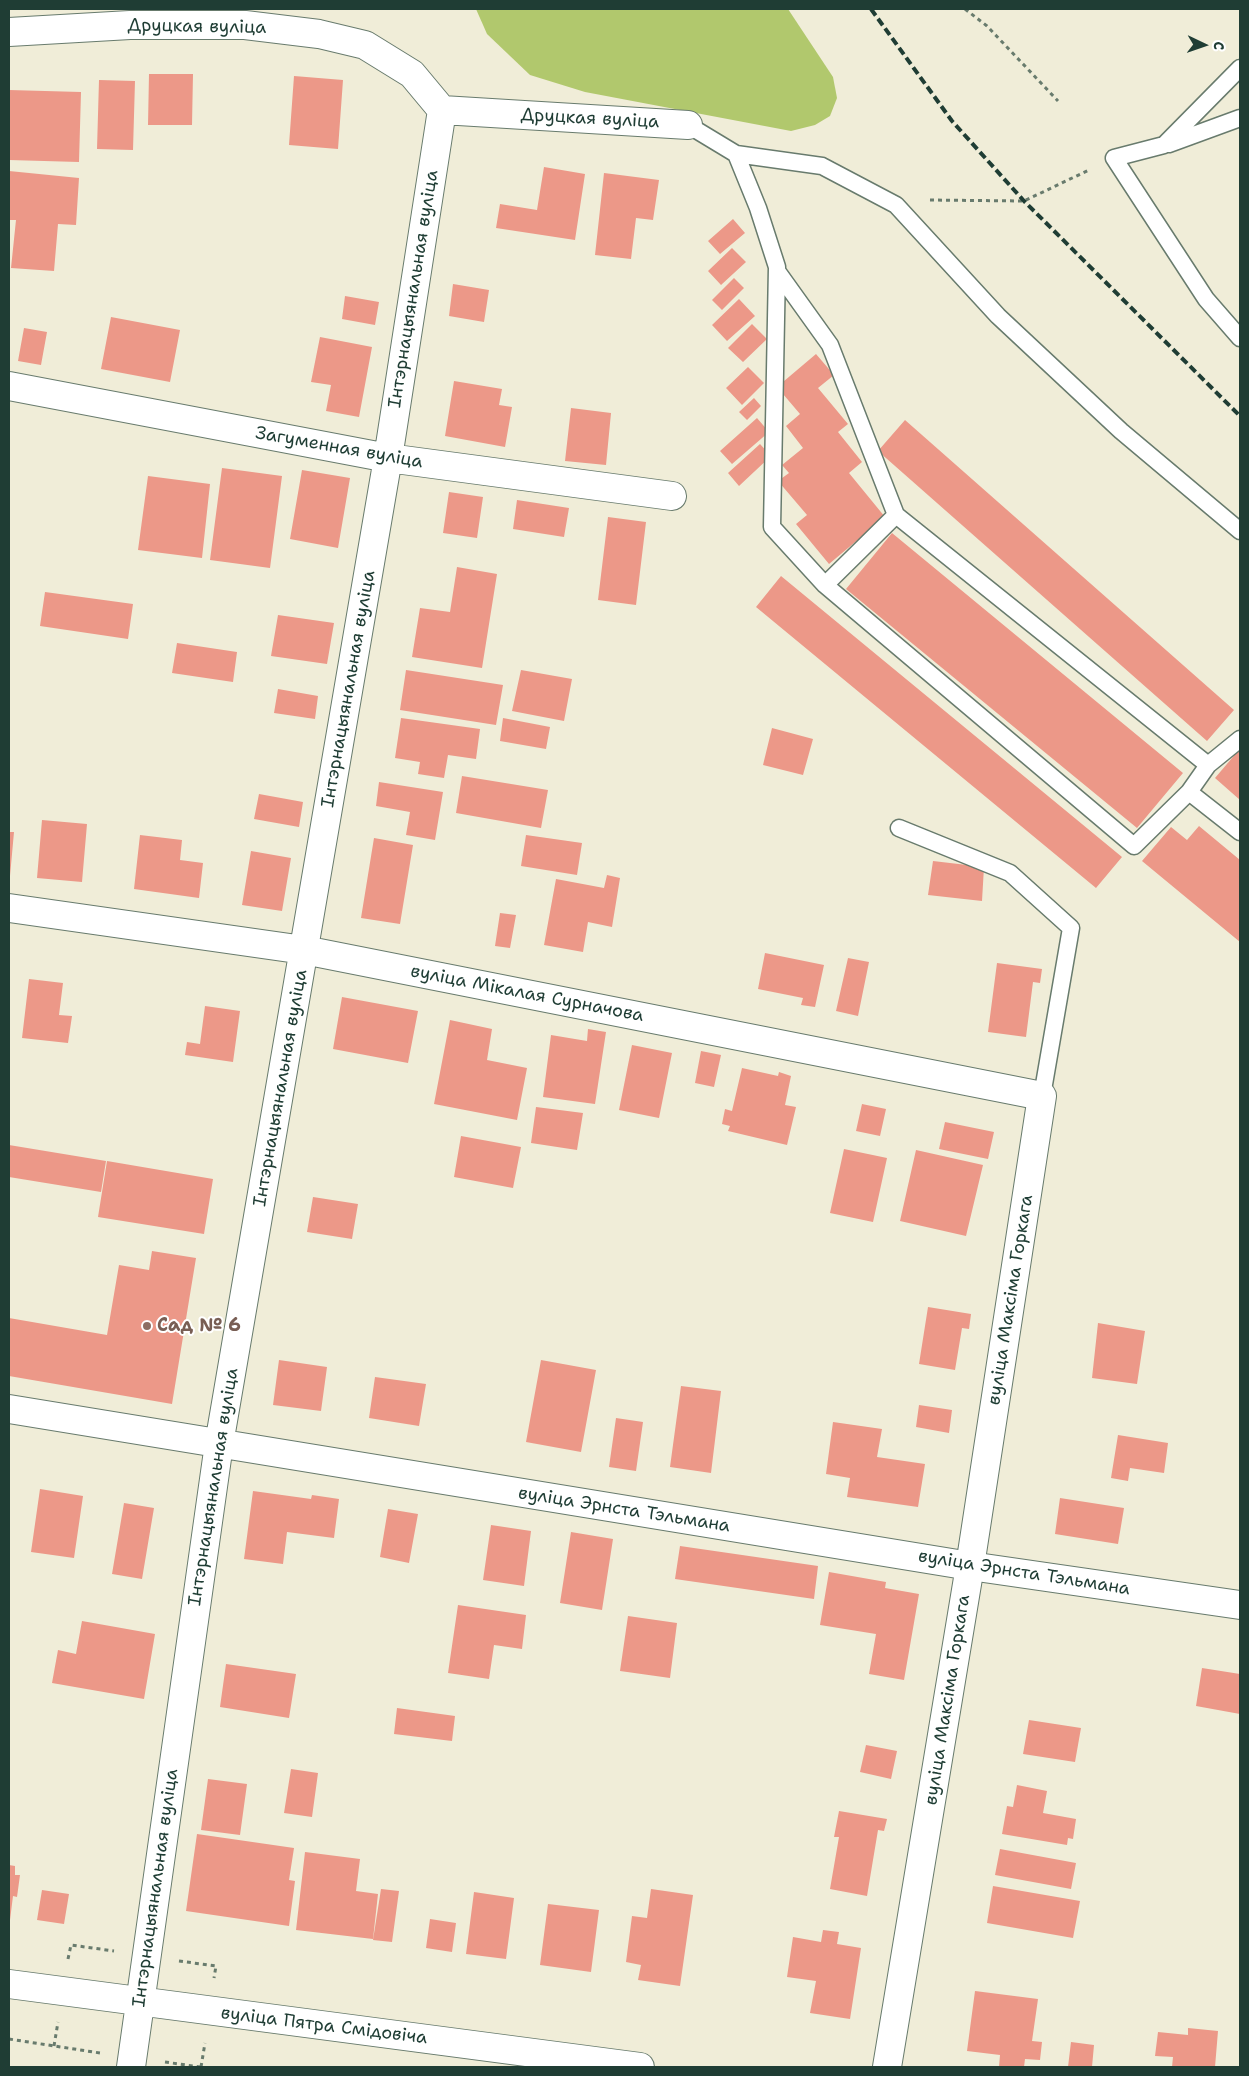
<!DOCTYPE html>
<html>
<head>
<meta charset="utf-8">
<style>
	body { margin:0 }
	#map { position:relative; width:1249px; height:2076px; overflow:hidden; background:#f0edd8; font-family:"Shantell Sans",sans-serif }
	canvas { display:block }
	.frame { position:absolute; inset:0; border:10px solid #1f3d34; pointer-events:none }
	.north { position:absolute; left:1179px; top:20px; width:50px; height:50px; -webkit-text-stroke:4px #fff; paint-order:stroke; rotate:93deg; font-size:14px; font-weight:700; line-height:20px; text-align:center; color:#1f3d34 }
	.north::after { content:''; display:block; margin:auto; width:18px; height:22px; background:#1f3d34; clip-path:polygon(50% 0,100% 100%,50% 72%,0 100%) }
</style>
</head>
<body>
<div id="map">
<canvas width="1249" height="2076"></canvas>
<div class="frame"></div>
<div class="north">С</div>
</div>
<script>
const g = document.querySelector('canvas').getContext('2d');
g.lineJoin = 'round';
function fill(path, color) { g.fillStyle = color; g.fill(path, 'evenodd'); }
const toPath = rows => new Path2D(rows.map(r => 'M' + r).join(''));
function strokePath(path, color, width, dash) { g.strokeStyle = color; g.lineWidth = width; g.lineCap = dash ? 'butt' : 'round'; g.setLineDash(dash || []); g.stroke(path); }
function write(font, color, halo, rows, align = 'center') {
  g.font = font + ' "Shantell Sans",sans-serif'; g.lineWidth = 4; g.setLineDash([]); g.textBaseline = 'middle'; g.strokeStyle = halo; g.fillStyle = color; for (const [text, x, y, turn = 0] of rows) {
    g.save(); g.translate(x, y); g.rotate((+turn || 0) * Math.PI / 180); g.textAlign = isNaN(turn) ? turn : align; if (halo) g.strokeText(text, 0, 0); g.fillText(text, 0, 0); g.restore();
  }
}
const green = toPath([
	[476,9,788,9,833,77,837,98,830,116,815,125,791,131,585,92,530,75,487,34]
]);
const building = toPath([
	[149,74,193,74,192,125,148,125],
	[294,76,343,80,338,149,289,145],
	[99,80,135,81,133,150,97,149],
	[9,90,81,92,79,162,9,160],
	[544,167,585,174,575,240,496,228,500,204,537,210],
	[9,171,79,178,76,225,58,224,54,271,11,268,16,220,9,220],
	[604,173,659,180,653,220,636,218,631,259,595,255],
	[733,219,745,233,720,254,708,241],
	[732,248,746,262,721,285,708,271],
	[734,278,744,288,722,310,712,300],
	[453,284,489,290,484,322,449,316],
	[345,296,379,302,375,325,342,319],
	[739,299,755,316,727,341,712,325],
	[111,317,180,330,170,382,101,369],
	[752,324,767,339,743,362,728,348],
	[24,328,47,332,41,365,18,361],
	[320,337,372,347,359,417,326,411,331,385,311,382],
	[816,354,834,375,818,388,848,424,838,432,862,462,849,473,885,517,829,564,796,524,807,515,778,481,789,473,782,465,803,448,786,426,800,414,777,387],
	[748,367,764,383,742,405,726,388],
	[454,381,502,389,499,405,512,407,505,447,445,436],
	[754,398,761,406,747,420,739,412],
	[571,408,611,413,606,465,565,461],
	[757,418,769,432,732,464,720,451],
	[905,420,1234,710,1207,741,878,451],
	[760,444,771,456,739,486,728,473],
	[222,468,282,476,270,568,210,560],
	[302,470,350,478,338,548,290,539],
	[148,476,210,484,202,558,138,550],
	[449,492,483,497,477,538,443,533],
	[517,500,569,508,564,537,513,529],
	[608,517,646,522,636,605,598,600],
	[892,533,1183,773,1137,828,846,589],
	[457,567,497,574,482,668,412,657,420,608,450,612],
	[781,576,1122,857,1096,888,756,607],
	[45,592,133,604,128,639,40,626],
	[278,615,334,623,327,664,271,656],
	[177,643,237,652,233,682,172,673],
	[406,670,503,685,496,725,400,710],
	[521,670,572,679,564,721,512,711],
	[278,689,318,696,315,719,274,713],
	[401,718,480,729,476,759,448,755,444,778,418,774,420,762,395,758],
	[503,718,550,727,546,749,500,741],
	[772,728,813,739,803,775,763,765],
	[1238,751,1240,752,1240,800,1215,778],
	[462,776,548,790,541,828,456,813],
	[379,782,443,792,435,840,406,835,410,812,376,806],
	[259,794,303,802,299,827,254,819],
	[42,820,87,824,82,882,37,878],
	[1199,826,1240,860,1240,942,1142,861,1171,827,1187,840],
	[9,832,14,832,10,876,9,876],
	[140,835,182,840,180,860,203,863,199,898,134,889],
	[526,835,582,843,577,875,521,866],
	[374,838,413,845,400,924,361,918],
	[251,851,291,858,282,911,242,905],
	[933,861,984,867,982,901,928,895],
	[607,875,620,878,612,927,588,922,583,952,544,945,556,879,604,888],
	[500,913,516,915,510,948,495,946],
	[765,953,824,965,815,1007,801,1005,803,998,758,989],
	[848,958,869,962,858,1016,836,1011],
	[997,963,1042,969,1040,983,1033,982,1026,1037,988,1032],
	[29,979,63,983,59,1015,72,1016,68,1043,22,1038],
	[342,997,418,1011,408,1063,333,1049],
	[205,1006,240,1011,233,1062,185,1055,187,1042,200,1044],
	[450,1020,492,1029,487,1060,527,1068,517,1120,434,1104],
	[588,1029,606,1032,595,1104,543,1097,551,1035,587,1041],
	[632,1045,672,1053,659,1118,619,1110],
	[701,1051,721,1055,714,1087,695,1083],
	[742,1068,778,1076,779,1072,791,1076,785,1105,796,1107,787,1145,728,1131,730,1126,722,1124,725,1109,732,1111],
	[862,1104,886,1109,880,1136,856,1131],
	[536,1107,583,1113,577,1150,531,1143],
	[945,1122,994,1132,988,1159,939,1149],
	[461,1136,521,1147,513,1188,454,1177],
	[9,1145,106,1161,101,1192,9,1177],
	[844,1149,887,1158,873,1222,830,1213],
	[916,1150,983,1165,966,1236,900,1221],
	[107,1161,213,1179,204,1234,98,1217],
	[313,1197,358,1204,352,1239,307,1232],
	[152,1251,196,1258,172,1404,9,1376,9,1318,107,1335,119,1265,149,1270],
	[928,1307,971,1314,969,1329,962,1328,955,1370,919,1364],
	[1098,1323,1145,1331,1137,1384,1092,1378],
	[279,1360,327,1367,321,1411,273,1405],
	[541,1360,596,1370,581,1452,526,1442],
	[375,1377,426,1384,419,1426,369,1418],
	[681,1386,721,1391,711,1473,670,1467],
	[919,1405,952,1410,949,1433,916,1427],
	[616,1418,643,1422,636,1471,609,1467],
	[833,1422,882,1429,877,1457,925,1464,918,1507,847,1497,850,1478,826,1474],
	[1118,1435,1168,1443,1164,1473,1130,1468,1128,1481,1111,1478],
	[40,1489,83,1496,74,1558,31,1552],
	[253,1491,311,1499,312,1495,339,1499,334,1538,287,1532,283,1564,244,1559],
	[1060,1498,1124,1508,1118,1544,1055,1534],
	[124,1503,154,1508,142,1579,112,1574],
	[388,1509,418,1514,409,1563,380,1557],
	[491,1525,531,1531,524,1586,483,1580],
	[571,1532,613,1539,602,1610,560,1603],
	[680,1546,818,1566,814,1599,675,1579],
	[829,1572,886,1582,885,1588,919,1594,904,1680,869,1674,876,1634,820,1625],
	[458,1605,526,1615,522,1649,494,1645,489,1679,448,1673],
	[628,1616,677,1623,670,1678,620,1671],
	[82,1621,155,1634,144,1699,52,1683,58,1650,76,1654],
	[226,1664,296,1674,289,1718,220,1707],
	[1202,1668,1240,1674,1240,1714,1196,1706],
	[397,1708,455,1716,452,1741,394,1734],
	[1029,1720,1081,1728,1075,1762,1023,1754],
	[866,1745,897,1751,891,1779,860,1772],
	[291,1769,318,1773,312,1817,284,1813],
	[208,1779,247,1784,240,1835,201,1830],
	[1017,1785,1047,1791,1043,1813,1076,1819,1073,1839,1068,1838,1067,1845,1002,1834,1007,1806,1013,1807],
	[839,1811,887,1819,884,1831,878,1830,867,1896,830,1889,839,1837,834,1837],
	[197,1834,294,1848,289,1880,295,1881,289,1926,186,1911],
	[1000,1849,1076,1863,1071,1889,995,1875],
	[305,1852,360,1859,356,1891,378,1894,373,1939,296,1930],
	[9,1865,15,1866,15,1875,20,1875,17,1897,13,1896,10,1920],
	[993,1886,1080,1901,1073,1938,987,1923],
	[381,1889,399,1891,392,1942,373,1940],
	[651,1889,693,1895,680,1986,638,1980,641,1965,626,1962,632,1916,647,1918],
	[42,1890,69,1894,64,1924,37,1920],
	[474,1892,514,1898,506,1959,466,1954],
	[548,1904,599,1910,591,1972,540,1965],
	[430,1919,456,1923,452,1952,426,1948],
	[823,1930,839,1932,837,1944,861,1948,850,2019,810,2013,816,1981,787,1977,793,1937,821,1942],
	[975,1991,1038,1999,1032,2041,1042,2042,1040,2060,1025,2059,1024,2067,999,2067,1000,2055,967,2051],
	[1188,2028,1218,2031,1215,2067,1172,2067,1173,2057,1155,2056,1158,2032,1188,2035],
	[1071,2042,1094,2045,1092,2067,1068,2067]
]);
const path = toPath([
	[965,9,987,26,1058,101],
	[930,200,1024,201,1089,170],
	[68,1959,71,1945,114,1951],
	[179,1961,216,1966,214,1978],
	[9,2039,100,2053],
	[54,2046,58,2022],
	[165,2062,200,2067],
	[201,2067,205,2043]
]);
const lane = toPath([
	[1240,68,1164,145,1114,158,1206,299,1240,338],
	[688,125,736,154,822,166,896,205,998,316,1121,431,1240,531],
	[1169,144,1240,118],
	[736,154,758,208,777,267,772,527,825,585,1134,846,1189,792,1208,765,1240,739],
	[777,271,830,345,896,515,1208,765],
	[825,585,896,515],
	[1189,792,1240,832],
	[899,828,1010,873,1071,928,1042,1096]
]);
const street = toPath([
	[9,32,130,25,245,25,319,34,365,45,412,74,442,110,688,125],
	[9,386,388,458,672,496],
	[9,908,304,950,1042,1096,970,1566,887,2067],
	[9,1409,970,1566,1240,1605],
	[9,1984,640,2067],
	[131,2067,219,1444,388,458,442,110]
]);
const rail = toPath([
	[871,9,952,121,1024,201,1240,416]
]);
const markers = [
	[147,1326,5,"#8d6e63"]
];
const streetNames = [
	["Друцкая вуліца",197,27,1],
	["Друцкая вуліца",590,119,3],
	["Інтэрнацыянальная вуліца",414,289,-81],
	["Загуменная вуліца",339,448,10],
	["Інтэрнацыянальная вуліца",349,689,-80],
	["вуліца Мікалая Сурначова",527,994,11],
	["Інтэрнацыянальная вуліца",281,1088,-80],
	["вуліца Максіма Горкага",1011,1300,-81],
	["Інтэрнацыянальная вуліца",214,1487,-81],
	["вуліца Эрнста Тэльмана",624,1510,9],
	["вуліца Эрнста Тэльмана",1024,1573,9],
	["вуліца Максіма Горкага",948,1700,-81],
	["Інтэрнацыянальная вуліца",156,1888,-82],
	["вуліца Пятра Смідовіча",324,2026,7]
];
const educationNames = [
	["Сад № 6",157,1326]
];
fill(green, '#b1c86d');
fill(building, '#ec9888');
strokePath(lane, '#687b6d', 19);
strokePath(street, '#687b6d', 30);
strokePath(path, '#687b6d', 3, [4, 4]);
strokePath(lane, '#fff', 16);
strokePath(street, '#fff', 28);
strokePath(rail, '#1f3d34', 4, [8, 4]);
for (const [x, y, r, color] of markers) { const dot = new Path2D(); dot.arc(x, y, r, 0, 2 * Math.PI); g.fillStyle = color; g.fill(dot); strokePath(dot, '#fff', 2); }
write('18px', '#1f3d34', '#fff', streetNames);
write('bold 18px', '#785e54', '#fff', educationNames, 'left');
</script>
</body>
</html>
